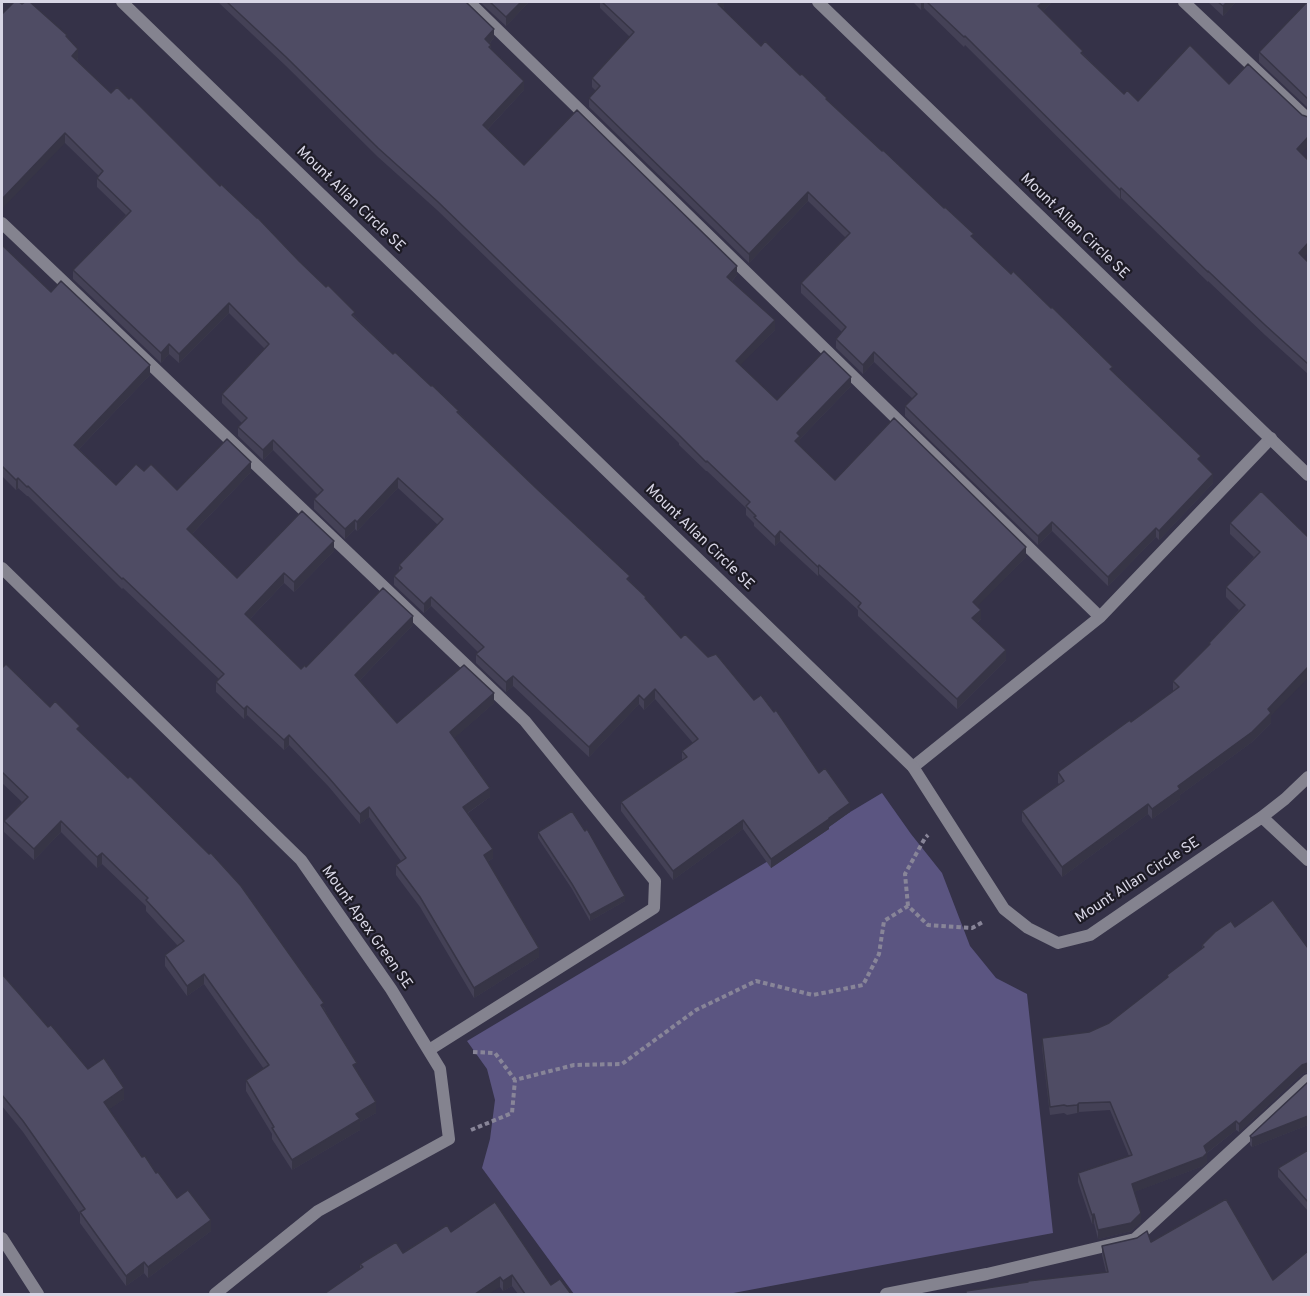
<!DOCTYPE html>
<html>
<head>
<meta charset="utf-8">
<style>
	body { margin:0 }
	#map { position:relative; width:1310px; height:1296px; overflow:hidden; background:#353248; font-family:Overpass,sans-serif }
	canvas { display:block }
	.frame { position:absolute; inset:0; border:3px solid #d8d6e5; pointer-events:none }
</style>
</head>
<body>
<div id="map">
<canvas width="1310" height="1296"></canvas>
<div class="frame"></div>
</div>
<script>
const g = document.querySelector('canvas').getContext('2d');
g.lineJoin = 'round';
function fill(path, color) { g.fillStyle = color; g.fill(path, 'evenodd'); }
const toPath = rows => new Path2D(rows.map(r => 'M' + r).join(''));
function strokePath(path, color, width, dash) { g.strokeStyle = color; g.lineWidth = width; g.lineCap = dash ? 'butt' : 'round'; g.setLineDash(dash || []); g.stroke(path); }
function write(font, color, halo, rows, align = 'center') {
  g.font = font + ' Overpass,sans-serif'; g.lineWidth = 4.5; g.setLineDash([]); g.textBaseline = 'middle'; g.strokeStyle = halo; g.fillStyle = color; for (const [text, x, y, turn = 0] of rows) {
    g.save(); g.translate(x, y); g.rotate((+turn || 0) * Math.PI / 180); g.textAlign = isNaN(turn) ? turn : align; if (halo) g.strokeText(text, 0, 0); g.fillText(text, 0, 0); g.restore();
  }
}
const green = toPath([
	[882,793,911,834,942,873,970,946,996,978,1027,994,1053,1233,728,1294,574,1294,482,1168,490,1139,495,1100,487,1069,467,1041]
]);
const path = toPath([
	[908,906,905,874,925,838,928,835],
	[473,1052,495,1053,515,1080,574,1065,622,1064,696,1010,756,981,813,995,863,985,879,954,884,921,908,906,928,925,972,928,983,922],
	[471,1130,512,1113,515,1080]
]);
const lane = toPath([
	[469,2,1100,617],
	[1184,2,1308,119],
	[2,223,525,721,655,881,654,908,429,1050],
	[913,767,1100,617,1271,438],
	[886,1294,987,1274,1135,1239,1308,1080]
]);
const street = toPath([
	[122,2,913,767,1004,909,1028,928,1058,943,1090,935,1262,817,1285,799,1308,777],
	[818,2,1308,475],
	[2,568,301,860,391,989,440,1069,449,1139,318,1211,215,1294],
	[1262,817,1308,860],
	[2,1238,38,1294]
]);
const wall = toPath([
	[218,2,466,2,494,38,490,43,491,49,524,90,487,130,524,165,737,275,732,281,775,330,740,365,777,400,851,386,800,439,800,446,835,480,1026,557,977,606,981,619,977,623,1006,660,957,709,858,616,858,610,819,574,818,576,780,541,775,546,754,526,754,523,746,515,746,508,707,471,706,471,679,445,679,443,437,210,378,157,286,66],
	[480,2,529,2,506,26],
	[600,2,724,2,724,7,723,9,761,46,800,75,827,100,1113,372,1201,462,1213,483,1159,540,1156,537,1108,586,1052,531,1038,545,905,416,905,406,913,399,874,362,863,374,836,348,836,339,842,332,801,293,801,283,846,238,808,201,749,263,589,107,589,98,596,91,592,87,592,78,630,37,600,8],
	[913,2,1052,2,1043,11,1083,54,1124,94,1138,101,1302,154,1304,258,1308,262,1308,374,1265,335,1208,281,1208,282,1121,198,1120,199,965,45,964,47,924,8,921,10],
	[1208,2,1236,2,1223,16],
	[1308,2,1308,108,1259,62,1259,52],
	[22,4,67,38,78,58,77,60,111,93,220,186,299,261,393,354,459,413,630,581,681,638,708,657,754,700,819,773,850,812,829,827,829,829,771,868,743,829,673,880,621,811,621,802,682,761,682,751,693,743,655,699,644,710,639,704,589,757,513,686,506,692,476,663,476,654,478,652,431,606,424,613,394,585,394,576,399,571,399,565,438,525,398,488,357,531,355,529,345,539,314,509,314,499,318,495,273,450,263,460,238,436,238,427,242,423,222,403,222,394,265,349,229,313,179,363,169,354,161,363,73,279,73,270,126,215,97,187,97,178,99,176,65,143],
	[2,245,51,292,150,375,79,449,116,485,144,471,177,490,251,472,192,534,237,578,334,551,294,592,284,583,250,619,301,669,413,625,360,680,397,723,494,703,454,738,490,797,468,813,493,858,488,862,539,957,474,998,420,907,396,875,396,865,401,861,369,817,360,824,329,787,289,745,284,750,247,715,244,719,216,692,216,682,219,679,123,588,122,589,28,496,27,496,18,488,16,490,2,476],
	[1261,491,1271,723,1252,742,1180,795,1180,799,1152,819,1148,814,1062,877,1022,821,1022,811,1059,784,1058,783,1058,772,1131,722,1173,691,1173,681,1209,645,1209,643,1239,610,1226,597,1226,587,1254,557,1230,534,1230,523],
	[2,668,80,732,324,1008,357,1071,376,1113,360,1122,360,1130,292,1170,272,1139,272,1134,246,1091,246,1080,264,1069,204,984,187,996,165,966,165,955,178,946,146,911,146,906,102,864,97,868,61,832,34,860,4,832,4,821,22,802,2,783],
	[538,832,625,901,590,921,572,889,538,838],
	[1235,927,1308,948,1308,1072,1302,1074,1239,1132,1236,1130,1207,1153,1207,1162,1203,1166,1134,1192,1141,1222,1131,1231,1098,1239,1094,1223,1092,1224,1078,1182,1078,1173,1129,1156,1110,1110,1079,1112,1077,1113,1067,1115,1064,1113,1050,1115,1042,1047,1042,1038,1089,1032,1109,1023,1167,978,1167,975,1202,948,1202,945],
	[2,974,48,1027,88,1069,124,1099,109,1109,142,1157,177,1198,211,1231,148,1278,144,1273,126,1286,80,1223,80,1214,23,1132,2,1106],
	[1308,1082,1308,1125,1252,1147,1250,1145,1250,1136],
	[1308,1150,1308,1211,1278,1177,1278,1168],
	[451,1232,551,1285,571,1294,518,1294,512,1286,503,1291,500,1287,360,1269,360,1264,403,1253],
	[1151,1242,1273,1280,1308,1294,966,1294,966,1291,1106,1272,1102,1255,1102,1246]
]);
const shadedWall = toPath([
	[521,2,529,2,506,26,506,17],
	[721,2,724,2,724,7,718,13,718,4],
	[921,2,924,2,924,8,921,10],
	[1043,2,1052,2,1038,16,1038,6],
	[1227,2,1236,2,1223,16,1223,6],
	[494,29,494,38,485,48,485,39],
	[78,49,78,58,72,65,72,56],
	[524,81,524,90,483,134,483,125],
	[65,133,65,143,2,209,2,199],
	[1308,137,1308,146,1297,159,1297,149],
	[1121,188,1121,198,1120,199,1120,190],
	[808,192,808,201,749,263,749,254],
	[1308,243,1308,253,1299,263,1299,253],
	[737,266,737,275,727,286,727,277],
	[229,303,229,313,179,363,179,354],
	[775,320,775,330,736,370,736,361],
	[169,344,169,354,161,363,161,353],
	[874,352,874,362,863,374,863,365],
	[150,365,150,375,74,454,74,445],
	[851,377,851,386,800,439,800,445,795,450,795,441,797,433],
	[273,440,273,450,263,460,263,450],
	[251,462,251,472,187,539,187,529],
	[1213,474,1213,483,1159,540,1159,531],
	[18,478,18,488,16,490,16,480],
	[398,478,398,488,357,531,357,522],
	[355,520,355,529,345,539,345,529],
	[1052,522,1052,531,1038,545,1038,536],
	[1156,528,1156,537,1108,586,1108,577],
	[780,531,780,541,775,546,775,537],
	[334,541,334,551,294,592,294,582],
	[1026,547,1026,557,973,611,973,602],
	[819,565,819,574,818,576,818,567],
	[284,573,284,583,245,624,245,614],
	[431,597,431,606,424,613,424,604],
	[981,610,981,619,972,627,972,618],
	[413,616,413,625,355,685,355,675],
	[1006,650,1006,660,957,709,957,699],
	[1308,667,1308,678,1271,716,1271,723,1252,742,1180,795,1180,799,1152,819,1152,809,1268,709],
	[513,676,513,686,506,692,506,682],
	[655,689,655,699,644,710,644,700],
	[494,693,494,703,450,742,450,732],
	[639,695,639,704,589,757,589,747],
	[247,706,247,715,244,719,244,709],
	[289,735,289,745,284,750,284,740],
	[490,788,490,797,463,816,463,807],
	[850,803,850,812,829,827,829,818],
	[1148,804,1148,814,1062,877,1062,867],
	[369,807,369,817,360,824,360,814],
	[829,819,829,829,771,868,771,859],
	[743,820,743,829,673,880,673,871],
	[61,821,61,832,34,860,34,849],
	[493,849,493,858,484,865,484,855],
	[102,853,102,864,97,868,97,857],
	[625,896,625,901,590,921,590,915],
	[539,948,539,957,474,998,474,988],
	[204,974,204,984,187,996,187,986],
	[1307,1063,1307,1072,1302,1074,1239,1132,1239,1124,1302,1065],
	[124,1088,124,1099,104,1113,104,1102],
	[376,1102,376,1113,360,1122,360,1130,292,1170,292,1160,356,1114],
	[1079,1103,1079,1112,1077,1113,1077,1105],
	[1308,1116,1308,1125,1252,1147,1252,1138],
	[1236,1121,1236,1130,1204,1155,1204,1146],
	[1207,1153,1207,1162,1203,1166,1132,1193,1132,1184],
	[1141,1213,1141,1222,1131,1231,1098,1239,1098,1230],
	[1094,1214,1094,1223,1092,1224,1092,1215],
	[211,1220,211,1231,148,1278,148,1267],
	[144,1262,144,1273,126,1286,126,1276],
	[512,1275,512,1286,503,1291,503,1281],
	[500,1277,500,1287,489,1294,475,1294]
]);
const building = toPath([
	[14,2,19,2,22,4,25,2,30,2,67,35,66,36,78,49,72,56,111,93,117,87,129,99,131,97,220,186,221,184,257,218,258,218,299,261,326,287,328,285,355,312,352,315,393,354,395,352,431,386,432,385,459,411,457,412,536,488,630,576,627,579,646,597,645,598,681,638,685,634,708,657,716,654,754,700,761,695,774,712,776,710,819,773,825,768,850,803,829,818,829,819,771,859,743,820,673,871,621,802,687,757,682,751,698,739,655,689,644,700,639,695,589,747,513,676,506,682,476,654,484,647,431,597,424,604,394,576,402,568,399,565,443,519,398,478,357,522,355,520,345,529,314,499,323,490,273,440,263,450,238,427,247,418,222,394,269,344,229,303,179,354,169,344,161,353,73,270,131,211,97,178,103,171,65,133,2,199,2,14,14,2],
	[227,2,466,2,494,29,485,39,491,45,489,47,524,81,483,125,524,165,577,110,737,266,727,277,775,320,736,361,777,400,824,351,851,377,797,433,800,436,795,441,835,480,894,418,1026,547,973,602,981,610,972,618,1006,650,957,699,858,607,861,603,819,565,818,567,780,531,775,537,754,517,756,516,746,506,750,502,707,461,706,462,679,435,437,201,378,148,286,57,227,2],
	[490,2,521,2,506,17,490,2],
	[602,2,721,2,718,4,761,46,765,41,800,75,802,74,827,98,826,99,882,151,883,150,944,208,945,207,974,234,971,236,1011,274,1013,271,1051,308,1052,307,1113,367,1110,369,1201,456,1198,459,1213,474,1159,531,1156,528,1108,577,1052,522,1038,536,905,406,917,394,874,352,863,365,836,339,846,327,801,283,850,233,808,192,749,254,589,98,600,86,592,78,634,32,602,2],
	[927,2,1043,2,1038,6,1083,51,1081,53,1124,94,1127,90,1138,101,1190,45,1229,84,1248,64,1302,115,1308,117,1308,137,1297,149,1308,160,1308,243,1299,253,1308,262,1308,364,1265,325,1208,271,1208,272,1121,188,1120,190,965,36,964,37,927,2],
	[1218,2,1227,2,1223,6,1218,2],
	[1307,2,1308,2,1308,99,1259,52,1307,2],
	[2,245,51,292,61,281,150,365,74,445,116,485,136,464,144,471,151,464,177,490,227,439,251,462,187,529,237,578,302,511,334,541,294,582,284,573,245,614,301,669,305,665,306,667,383,588,413,616,355,675,397,723,464,665,494,693,450,732,490,788,463,807,493,849,484,855,539,948,474,988,420,897,396,865,406,858,369,807,360,814,329,778,289,735,284,740,247,706,244,709,216,682,224,674,123,578,122,579,28,486,27,487,18,478,16,480,2,466,2,245],
	[1261,491,1308,537,1308,667,1268,709,1271,713,1252,732,1178,786,1180,789,1152,809,1148,804,1062,867,1022,811,1064,781,1058,772,1130,720,1131,722,1179,687,1173,681,1210,644,1209,643,1245,605,1226,587,1260,552,1230,523,1261,491],
	[6,664,50,707,55,701,80,726,77,729,128,778,130,776,209,854,211,853,241,886,324,1003,321,1005,357,1063,353,1065,376,1102,356,1114,360,1119,292,1160,272,1128,274,1127,246,1080,269,1065,204,974,187,986,165,955,184,941,146,900,148,898,102,853,97,857,61,821,34,849,4,821,28,797,2,772,2,668,6,664],
	[572,811,585,831,587,829,625,896,590,915,572,884,538,832,572,811],
	[1273,900,1308,948,1308,1063,1302,1065,1239,1124,1236,1121,1204,1146,1207,1153,1203,1157,1132,1184,1141,1213,1131,1223,1098,1230,1094,1214,1092,1215,1078,1173,1132,1155,1110,1102,1079,1103,1077,1105,1067,1106,1064,1105,1050,1107,1042,1038,1089,1032,1109,1023,1168,977,1167,975,1204,947,1202,945,1215,932,1231,921,1235,927,1273,900],
	[2,974,48,1027,51,1025,88,1069,104,1058,124,1088,104,1102,142,1157,145,1156,156,1173,158,1172,177,1198,188,1190,211,1220,148,1267,144,1262,126,1276,80,1212,85,1209,23,1121,2,1095,2,974],
	[1308,1082,1308,1116,1252,1138,1250,1136,1308,1082],
	[1308,1150,1308,1202,1278,1168,1308,1150],
	[1226,1199,1273,1280,1308,1251,1308,1294,966,1294,966,1291,1028,1282,1028,1281,1108,1272,1102,1246,1137,1238,1147,1231,1151,1242,1226,1199],
	[495,1202,551,1285,560,1279,571,1294,525,1294,512,1275,503,1281,500,1277,475,1294,324,1294,363,1267,360,1264,396,1242,403,1253,447,1225,451,1232,495,1202]
]);
const streetNames = [
	["Mount Allan Circle SE",350,200,44],
	["Mount Allan Circle SE",1074,227,44],
	["Mount Allan Circle SE",699,538,44],
	["Mount Allan Circle SE",1138,881,-33],
	["Mount Apex Green SE",366,928,55]
];
fill(green, '#5b5581');
strokePath(path, '#888598', 4, [4.5, 3]);
strokePath(lane, '#84838f', 12);
strokePath(street, '#84838f', 12);
fill(wall, '#444156');
fill(shadedWall, '#373546');
fill(building, '#4f4c64');
strokePath(building, '#373546', 1.5);
write('15px', '#d8d6e5', '#1d1b25', streetNames);
</script>
</body>
</html>
